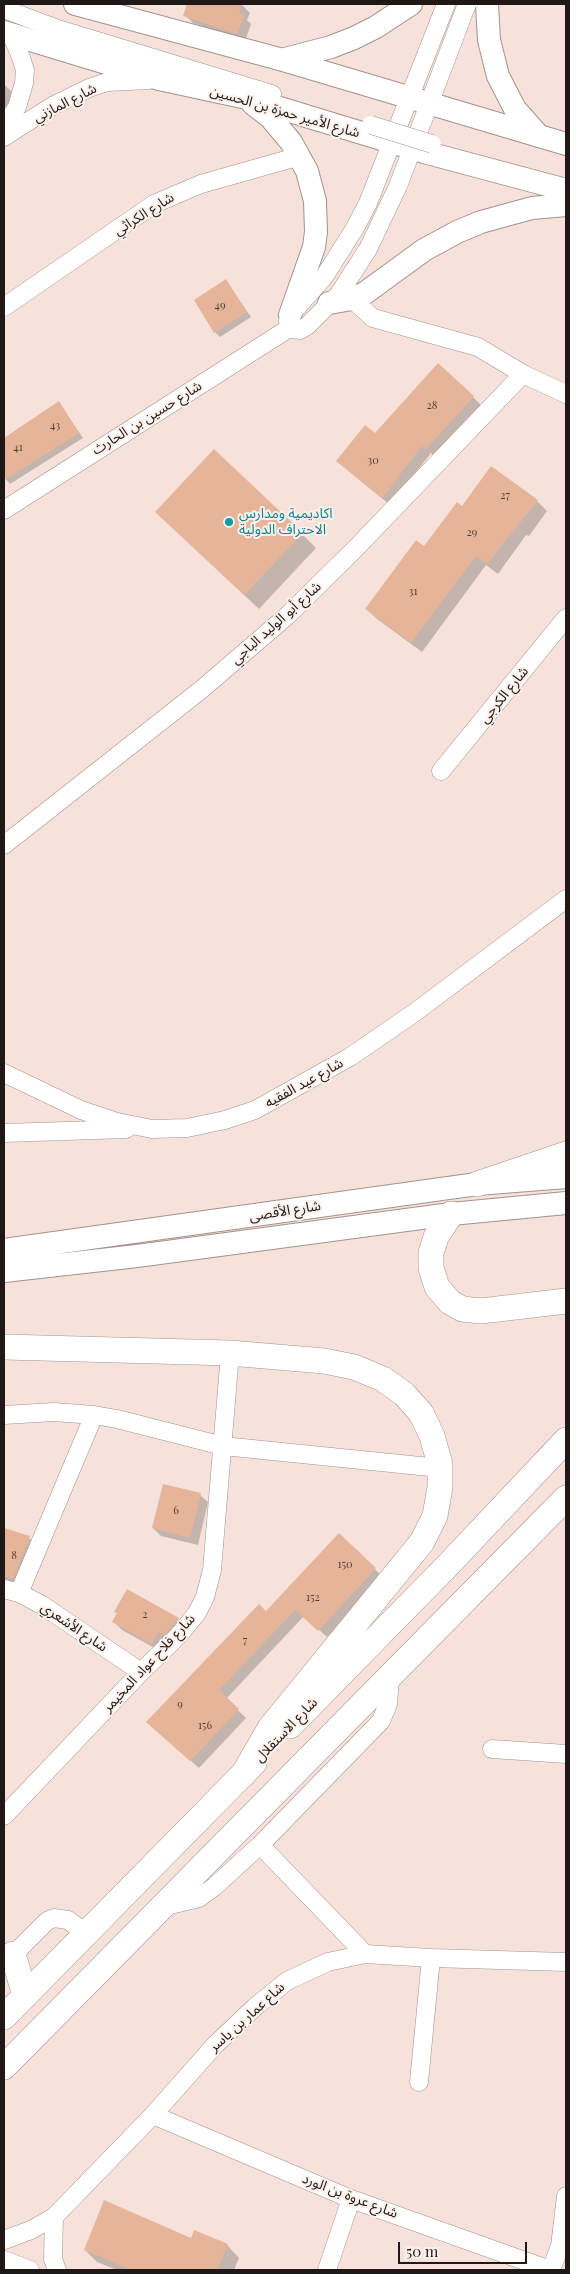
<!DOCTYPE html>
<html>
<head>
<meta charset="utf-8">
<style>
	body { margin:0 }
	#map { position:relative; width:570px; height:2274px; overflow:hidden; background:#f6e2da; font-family:"Playfair Display",serif }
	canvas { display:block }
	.frame { position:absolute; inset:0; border:5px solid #1f1816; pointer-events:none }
	.scale { position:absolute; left:398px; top:2242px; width:129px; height:22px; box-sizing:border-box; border:2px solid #1f1816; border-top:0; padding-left:6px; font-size:15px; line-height:18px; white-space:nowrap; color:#1f1816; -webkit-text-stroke:4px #fdf1ec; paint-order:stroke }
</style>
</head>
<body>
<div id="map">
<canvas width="570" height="2274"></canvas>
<div class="frame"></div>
<div class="scale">50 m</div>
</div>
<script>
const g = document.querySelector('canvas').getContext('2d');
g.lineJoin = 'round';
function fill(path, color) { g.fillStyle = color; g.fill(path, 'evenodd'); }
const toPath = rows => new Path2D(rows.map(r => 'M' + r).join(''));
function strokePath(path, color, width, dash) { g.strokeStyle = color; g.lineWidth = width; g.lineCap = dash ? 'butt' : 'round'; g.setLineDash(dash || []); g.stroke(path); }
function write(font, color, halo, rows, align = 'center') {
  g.font = font + ' "Playfair Display","Noto Sans Arabic",serif'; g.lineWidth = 4; g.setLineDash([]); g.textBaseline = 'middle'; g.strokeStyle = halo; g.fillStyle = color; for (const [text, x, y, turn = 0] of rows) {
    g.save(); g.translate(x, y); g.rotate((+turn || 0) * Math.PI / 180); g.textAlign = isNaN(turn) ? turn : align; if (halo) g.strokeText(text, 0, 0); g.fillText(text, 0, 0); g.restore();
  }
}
const shadow = toPath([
	[189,4,242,5,250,13,247,20,251,24,245,41,193,23,185,15],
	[4,84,14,94,4,120],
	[226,281,251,317,220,337,215,332],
	[473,397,481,405,434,456,431,453,390,505,346,469,375,435],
	[59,403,83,438,10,484,4,477,4,439],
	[537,501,547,511,529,536,526,535,498,574,486,565,422,652,377,619,367,609,463,507],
	[171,526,302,534,316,548,259,609],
	[200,1495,208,1502,198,1545,161,1536,153,1528],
	[4,1530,29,1538,37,1545,21,1586,4,1581],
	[339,1535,383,1577,327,1637,304,1616,226,1699,246,1718,199,1768,155,1729],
	[127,1591,178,1619,186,1627,160,1651,122,1630,114,1622],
	[191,2240,227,2245,239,2258,234,2270,117,2270,97,2262,85,2250]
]);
const building = toPath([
	[187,4,242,4,239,13,244,15,237,34,183,16],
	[226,279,247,312,214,333,194,300],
	[438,363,474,396,426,449,422,446,382,498,336,461,365,425,375,433],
	[59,401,79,433,4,480,4,438],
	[214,449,303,533,244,595,155,512],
	[491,466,538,500,487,564,476,556,411,643,365,609,416,540,424,546,457,502,462,506],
	[163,1484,201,1493,190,1538,152,1528],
	[4,1528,30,1536,13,1579,4,1576],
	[339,1533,376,1568,318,1631,295,1610,219,1690,239,1709,190,1761,146,1722,259,1604,266,1611],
	[127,1589,179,1618,164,1635,158,1632,152,1644,112,1622,117,1613,114,1612],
	[104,2200,191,2238,194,2230,228,2244,217,2270,124,2270,125,2267,84,2250]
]);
const minor = toPath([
	[446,4,368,203,355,228,324,277,290,315,288,321,293,329,300,330,307,326,339,294,368,249,398,186,467,4],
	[4,9,55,28,272,94],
	[4,127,17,107,24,83,25,70,19,52,11,34],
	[4,137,54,105,89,88,107,82,149,80],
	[352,299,373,318,478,347,523,374,566,394],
	[4,307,154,204,201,184,300,156],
	[4,510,291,327],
	[441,771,566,618],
	[4,845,202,689,288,615,355,549,523,374],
	[4,1073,81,1110,117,1122,152,1129,187,1128,225,1120,255,1110,350,1057,414,1013,566,899],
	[4,1133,126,1129],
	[4,1415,54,1412,94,1415],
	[4,1589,19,1593,42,1605,141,1672],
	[19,1593,94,1415,117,1419,223,1446,440,1468],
	[492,1749,566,1754],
	[4,1816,141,1672,178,1636,197,1613,205,1597,212,1570,230,1353],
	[260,1845,365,1954],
	[162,1907,199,1898,214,1887,260,1845,381,1721,388,1704,390,1678],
	[5,1963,47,1921,54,1918,68,1920,87,1934],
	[419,2082,431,1958],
	[153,2115,351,2199,550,2270],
	[54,2217,53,2259,57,2270],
	[4,2240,31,2230,54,2217,153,2115,215,2045,255,2007,287,1981,328,1962,365,1954,431,1958,566,1962],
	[4,2260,30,2270],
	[327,2270,351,2199],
	[551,2270,560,2246,566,2196]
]);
const major = toPath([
	[75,4,283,60,566,144],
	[487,4,489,40,498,76,515,109,539,136],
	[4,32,159,79,247,98,424,152,566,190],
	[285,59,331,47,354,38,376,27,411,4],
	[253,104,270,117,291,142,307,171,315,201,316,232,314,247,290,315],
	[329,303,352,299,365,293,424,250,457,232,481,222,532,208,566,205],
	[4,1250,477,1184,566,1177],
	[4,1271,137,1256,451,1214,566,1203]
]);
const highway = toPath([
	[477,1184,566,1154],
	[451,1214,436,1237,431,1253,431,1268,437,1287,450,1302,462,1309,481,1311,566,1301],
	[4,1347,230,1353,324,1361,354,1367,383,1379,404,1394,421,1413,432,1436,440,1464,440,1487,435,1516,422,1542,270,1728,243,1775],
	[290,1726,449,1564,566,1440],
	[13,1954,25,1996],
	[4,2017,254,1763],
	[4,2067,566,1498]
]);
const minorBridge = toPath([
	[371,125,432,144]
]);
const markers = [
	[229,522,5,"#0f9aa8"]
];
const numberNames = [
	["49",220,306],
	["28",432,406],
	["43",55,426],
	["41",18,448],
	["30",373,461],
	["27",505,496],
	["29",472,533],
	["31",413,592],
	["6",176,1511],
	["8",14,1556],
	["150",345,1565],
	["152",313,1598],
	["2",145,1615],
	["7",245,1641],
	["9",180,1705],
	["156",205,1726]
];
const streetNames = [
	["شارع المازني",65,103,-27],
	["شارع الأمير حمزة بن الحسين",285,112,16],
	["شارع الكراثي",144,214,-32],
	["شارع حسين بن الحارث",147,418,-32],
	["شارع أبو الوليد الباجي",276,623,-42],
	["شارع الكرجي",504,695,-51],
	["شارع عيد الفقيه",304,1083,-29],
	["شارع الأقصى",285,1211,-9],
	["شارع الأشعري",74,1627,34],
	["شارع فلاح عواد المخيمر",149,1663,-47],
	["شارع الاستقلال",286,1730,-46],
	["شاع عمار بن ياسر",247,2017,-42],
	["شارع عروة بن الورد",350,2196,21]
];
const cultureNames = [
	["اكاديمية ومدارس",239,514],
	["الاحتراف الدولية",239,530]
];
fill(shadow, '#0003');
fill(building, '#e6b599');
strokePath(minor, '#a4928b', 19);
strokePath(major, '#a4928b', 24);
strokePath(highway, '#a4928b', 26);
strokePath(minor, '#fff', 18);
strokePath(major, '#fff', 22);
strokePath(highway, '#fff', 25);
strokePath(minorBridge, '#a4928b', 19, []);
strokePath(minorBridge, '#fff', 18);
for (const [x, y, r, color] of markers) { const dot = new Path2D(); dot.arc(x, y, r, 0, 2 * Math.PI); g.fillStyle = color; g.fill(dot); strokePath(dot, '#fdf1ec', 2); }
write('11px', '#513f37', null, numberNames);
write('14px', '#1f1816', '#fdf1ec', streetNames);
write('14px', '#0d838f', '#fdf1ec', cultureNames, 'left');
</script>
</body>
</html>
